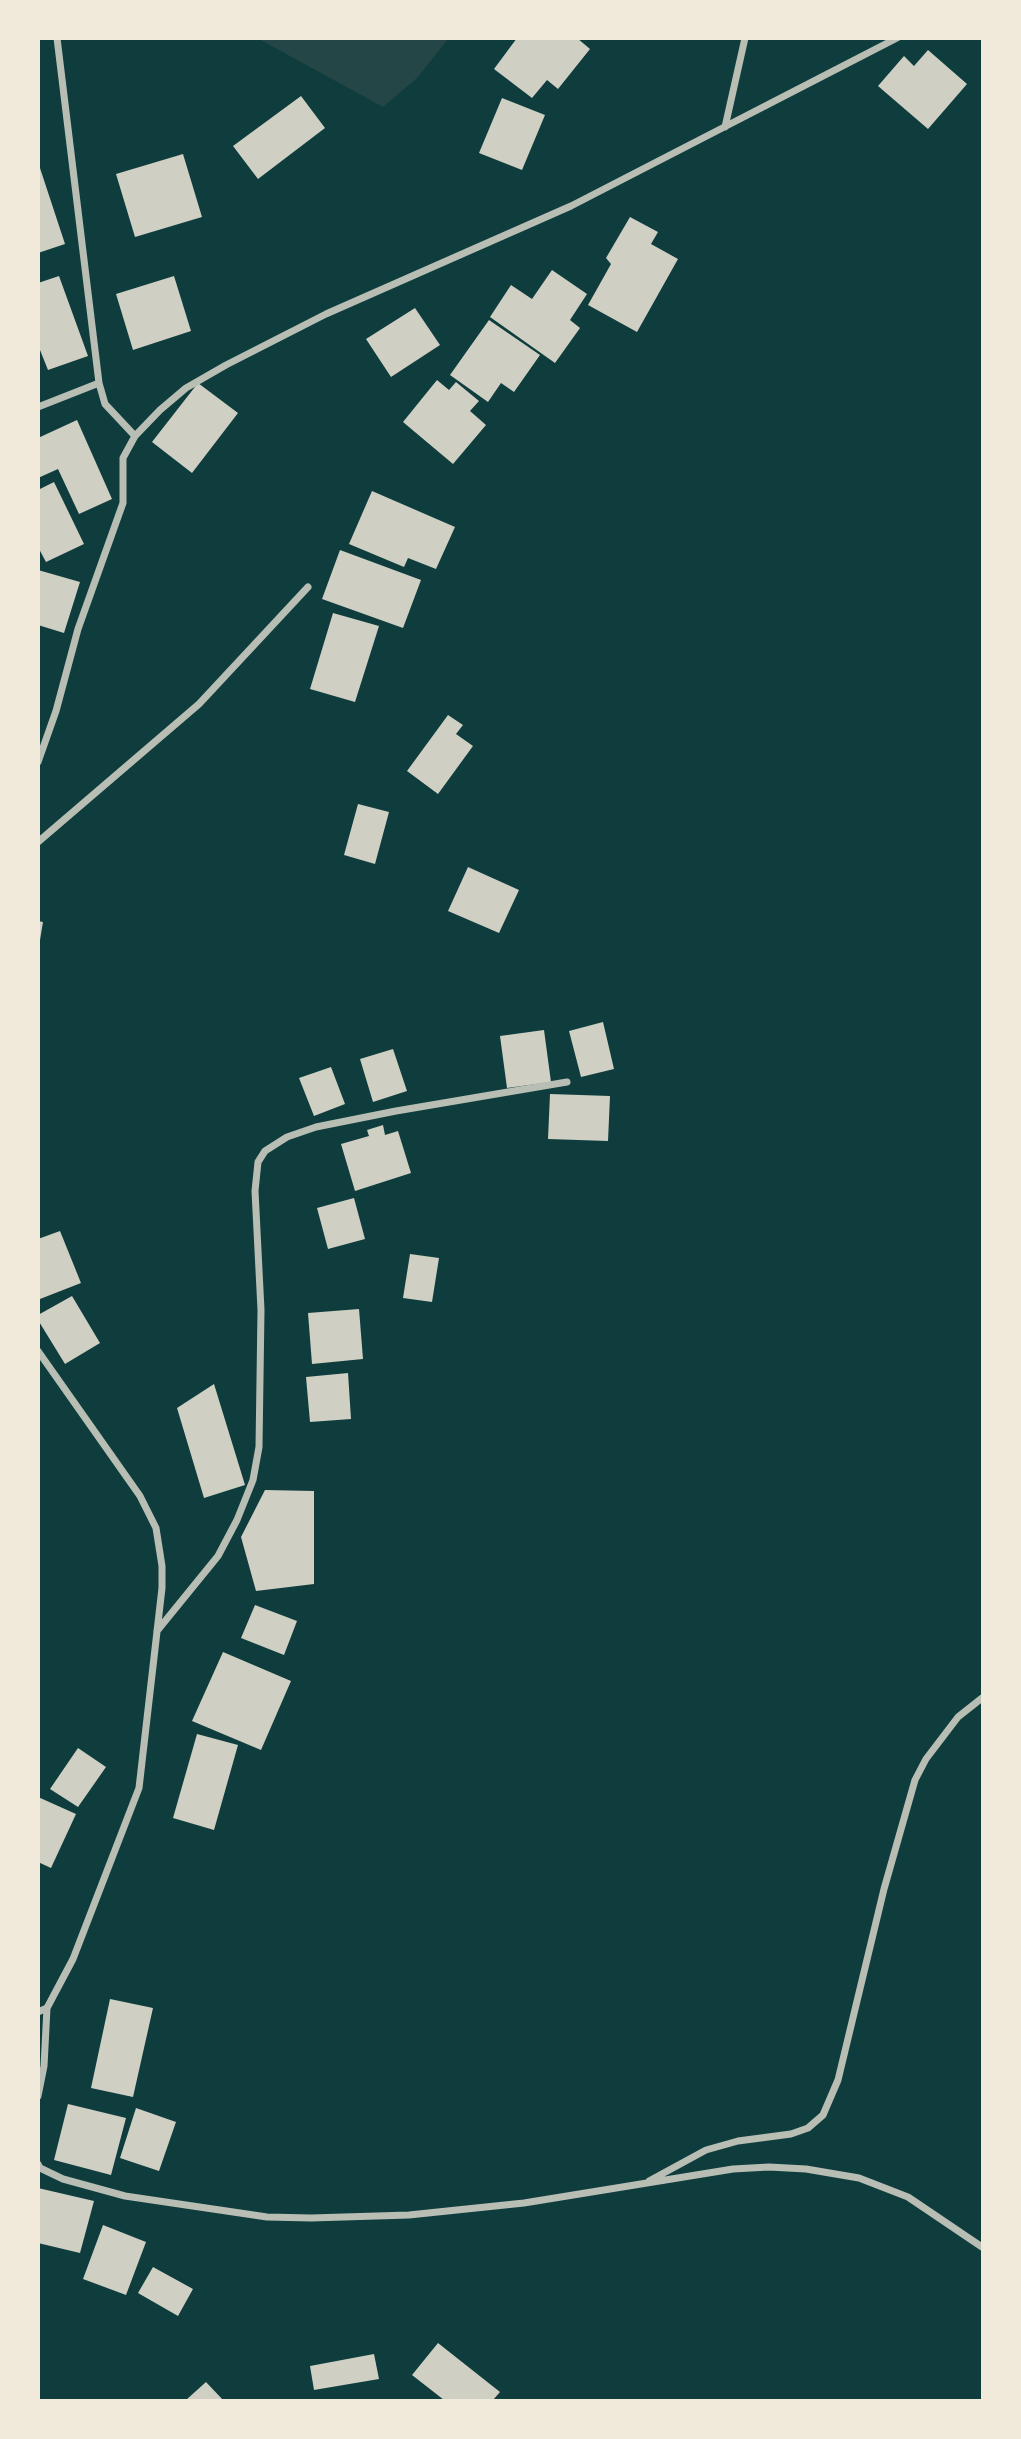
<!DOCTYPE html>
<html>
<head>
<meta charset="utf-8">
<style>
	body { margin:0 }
	#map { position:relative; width:1021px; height:2439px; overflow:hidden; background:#0f3d3e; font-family:"Exo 2",sans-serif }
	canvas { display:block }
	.frame { position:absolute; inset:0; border:40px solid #f1e9da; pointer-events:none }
</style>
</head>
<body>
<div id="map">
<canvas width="1021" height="2439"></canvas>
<div class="frame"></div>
</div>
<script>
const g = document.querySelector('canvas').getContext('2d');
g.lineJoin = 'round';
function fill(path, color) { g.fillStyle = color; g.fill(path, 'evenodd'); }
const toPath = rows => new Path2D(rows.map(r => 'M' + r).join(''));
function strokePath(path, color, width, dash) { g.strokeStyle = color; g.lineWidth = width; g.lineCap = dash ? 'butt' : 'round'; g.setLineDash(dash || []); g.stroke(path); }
const green = toPath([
	[259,39,448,39,417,78,383,107]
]);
const building = toPath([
	[517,38,577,38,590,49,558,89,547,80,532,98,494,69],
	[928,50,967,84,928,129,878,86,904,56,914,66],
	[301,96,325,128,258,179,233,146],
	[502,98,545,115,522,170,479,153],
	[183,154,202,217,135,237,116,174],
	[39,165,65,244,38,253,38,166],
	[630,217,658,232,651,244,678,259,637,332,588,305,611,264,606,258],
	[552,270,587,294,570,320,580,328,555,363,490,317,511,285,532,299],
	[59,276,88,356,48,370,38,345,38,283],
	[174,276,191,331,133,350,116,294],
	[415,308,440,345,391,377,366,339],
	[489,320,540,355,514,392,501,383,488,402,450,375],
	[437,380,449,390,456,382,479,401,470,411,486,425,453,464,403,422],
	[198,383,238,413,192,473,152,442],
	[77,420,112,499,79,514,58,469,38,478,38,438],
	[54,482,84,544,46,562,38,547,38,490],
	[372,491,455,527,436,569,408,558,404,567,349,544],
	[340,550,421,580,403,628,322,599],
	[38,570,80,582,64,633,38,625],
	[333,613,379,626,355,702,310,689],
	[448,715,463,725,456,734,473,746,438,794,407,771],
	[358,804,389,812,375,864,344,855],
	[468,867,519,890,499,933,448,911],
	[38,921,43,922,40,940,38,939],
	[603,1022,614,1069,581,1077,569,1031],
	[544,1030,551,1082,507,1088,500,1036],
	[393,1049,407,1091,373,1102,360,1059],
	[331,1067,345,1104,314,1116,299,1078],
	[550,1094,610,1096,608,1141,548,1139],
	[383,1125,385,1135,398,1131,411,1173,355,1191,341,1144,369,1136,367,1130],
	[354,1198,365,1239,328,1249,317,1208],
	[60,1231,81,1283,40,1299,38,1239],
	[410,1254,439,1258,432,1302,403,1298],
	[72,1296,100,1343,65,1364,38,1320,38,1315],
	[359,1309,363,1359,312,1364,308,1313],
	[348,1373,351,1419,310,1422,306,1377],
	[214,1384,245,1485,204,1498,177,1408],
	[265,1490,314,1491,314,1584,256,1591,241,1537],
	[255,1605,297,1621,284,1655,241,1638],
	[223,1652,291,1681,261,1750,192,1721],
	[197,1734,238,1745,214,1830,173,1818],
	[78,1748,106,1767,78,1807,50,1789],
	[38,1797,76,1814,51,1868,38,1862],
	[110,1999,153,2008,133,2097,91,2088],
	[68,2104,126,2118,111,2175,54,2160],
	[136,2108,176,2122,159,2171,120,2158],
	[38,2188,94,2201,80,2253,38,2243],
	[103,2225,146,2242,126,2295,83,2279],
	[153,2267,193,2289,178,2316,138,2293],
	[438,2343,500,2392,493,2400,444,2400,412,2375],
	[374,2354,379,2379,314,2390,310,2366],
	[206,2382,223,2400,186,2400]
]);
const minor = toPath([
	[57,38,99,383,105,404,135,436],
	[725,127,745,38],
	[38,407,99,383],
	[38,762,56,711,78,629,123,503,123,458,135,436,160,410,186,388,226,365,326,314,571,206,897,38],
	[38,842,199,704,308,587],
	[38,1351,140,1496,156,1528,162,1566,162,1588,139,1788,73,1959,47,2008,38,2012],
	[157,1631,218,1556,237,1520,253,1480,259,1447,261,1310,255,1191,258,1162,265,1151,287,1137,316,1127,396,1111,567,1082],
	[38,2096,44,2066,47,2008],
	[38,2164,40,2168,63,2179,125,2196,267,2217,311,2218,409,2215,524,2203,733,2169,769,2167,806,2169,859,2178,908,2197,982,2247],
	[649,2181,706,2150,738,2141,791,2134,808,2128,823,2115,838,2080,884,1889,915,1780,926,1759,958,1717,982,1698]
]);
fill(green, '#244646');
fill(building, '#cfcfc3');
strokePath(minor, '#b8beb3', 7);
</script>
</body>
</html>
